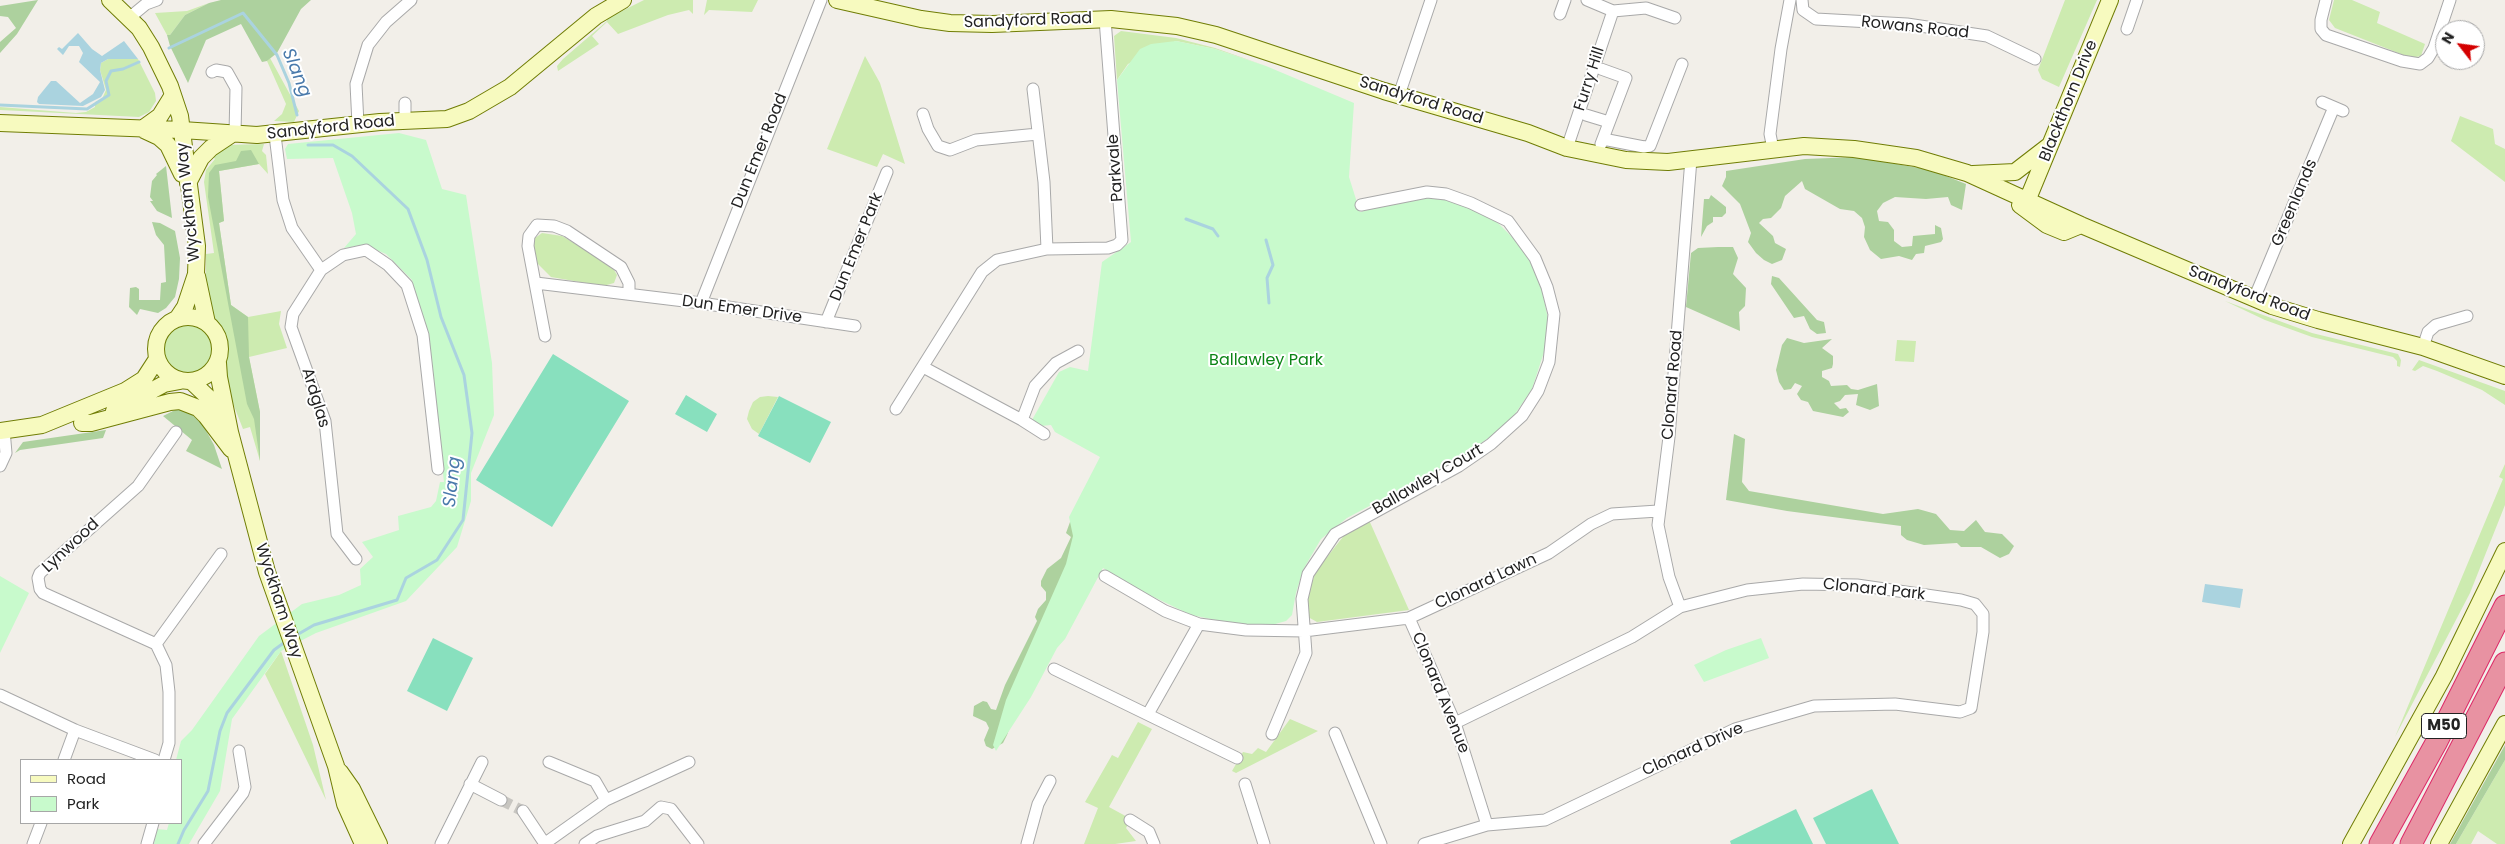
<!DOCTYPE html>
<html>
<head>
<meta charset="utf-8">
<style>
	body { margin:0 }
	#map { position:relative; width:2505px; height:844px; overflow:hidden; background:#f2efe9; font-family:Poppins,sans-serif }
	canvas { display:block }
	.legend { position:absolute; left:20px; top:759px; width:162px; height:65px; box-sizing:border-box; background:#fff; border:1px solid #a7a7a7; margin:0; padding:6px 9px; list-style:none; font-size:15px; color:#222 }
	.legend li { display:flex; align-items:center; gap:10px; height:25px }
	.legend b { width:25px; border:1px solid #a7a7a7 }
	.north { position:absolute; left:2435px; top:20px; width:50px; height:50px; box-sizing:border-box; background:#fff; border:1px solid #a7a7a7; border-radius:50%; rotate:300deg; font-size:14px; font-weight:700; line-height:20px; text-align:center; color:#222 }
	.north::after { content:''; display:block; margin:auto; width:18px; height:22px; background:#d40000; clip-path:polygon(50% 0,100% 100%,50% 72%,0 100%) }
</style>
</head>
<body>
<div id="map">
<canvas width="2505" height="844"></canvas>
<ul class="legend">
<li><b style="height:6px;background:#f7fabf"></b>Road</li>
<li><b style="height:14px;background:#c8facc"></b>Park</li>
</ul>
<div class="north">N</div>
</div>
<script>
const g = document.querySelector('canvas').getContext('2d');
g.lineJoin = 'round';
function fill(path, color) { g.fillStyle = color; g.fill(path, 'evenodd'); }
const toPath = rows => new Path2D(rows.map(r => 'M' + r).join(''));
function strokePath(path, color, width, dash) { g.strokeStyle = color; g.lineWidth = width; g.lineCap = dash ? 'butt' : 'round'; g.setLineDash(dash || []); g.stroke(path); }
function write(font, color, halo, rows, align = 'center') {
  g.font = font + ' Poppins,sans-serif'; g.lineWidth = 4; g.setLineDash([]); g.textBaseline = 'middle'; g.strokeStyle = halo; g.fillStyle = color; for (const [text, x, y, turn = 0] of rows) {
    g.save(); g.translate(x, y); g.rotate((+turn || 0) * Math.PI / 180); g.textAlign = isNaN(turn) ? turn : align; if (halo) g.strokeText(text, 0, 0); g.fillText(text, 0, 0); g.restore();
  }
}
const grass = toPath([
	[644,0,693,0,693,14,689,10,668,15,618,34,607,22,592,36,599,44,558,71,557,66,563,59,607,21,606,19],
	[707,0,758,0,752,12,709,10,704,15],
	[2065,0,2097,0,2059,87,2042,79,2038,70],
	[2334,0,2352,0,2380,12,2377,23,2425,44,2421,56,2411,58,2335,28,2329,20],
	[209,3,185,15,170,35,167,35,155,13,187,11],
	[1121,31,1176,38,1215,48,1266,66,1215,49,1176,41,1128,64,1117,80,1114,36],
	[865,56,880,83,905,164,883,154,877,167,827,149],
	[270,58,299,111,294,122,274,121,282,114,286,104,267,61],
	[108,59,138,59,155,93,156,101,149,112,139,117,0,110,0,107,76,113,86,112,95,107,95,102,102,99,106,90,100,70,101,63],
	[2460,116,2493,129,2495,144,2505,149,2505,182,2451,141],
	[264,144,262,151,266,155,268,174,259,164,219,171,224,221,219,223,231,305,248,317,281,311,279,324,287,348,249,357,260,412,260,461,250,427,243,429,232,401,223,365,224,337,213,319,206,281,206,254,214,253,204,182,206,170,215,159,210,153,227,145],
	[542,233,562,236,591,253,614,270,617,275,614,283,603,286,551,277,534,260,532,245,535,238],
	[2225,301,2312,333,2398,354,2401,360,2400,367,2397,366,2397,361,2393,357,2312,337,2265,320],
	'164 349a24 24 0 1 1 48 0a24 24 0 1 1-48 0Z',
	[1897,340,1916,341,1914,362,1895,361],
	[2419,360,2505,391,2505,405,2482,390,2437,371,2423,366,2415,371,2412,370],
	[768,396,778,397,759,434,752,429,747,419,749,411,753,402,760,397],
	[2505,464,2505,505,2470,593,2395,737,2503,479,2499,477],
	[1369,520,1409,610,1317,622,1308,617,1306,611,1308,594,1316,571,1346,533],
	[281,651,313,745,326,800,265,674],
	[1290,719,1318,731,1236,773,1232,771,1243,752,1252,754,1258,748,1266,752],
	[1138,722,1152,729,1109,807,1131,819,1126,828,1136,841,1115,844,1084,844,1098,808,1085,802,1112,755,1118,758],
	[2505,760,2505,844,2497,844,2478,831,2471,844,2456,844]
]);
const forest = toPath([
	[38,0,17,34,0,53,0,42,16,28,8,17,0,16,0,6],
	[221,0,311,0,301,9,277,53,267,61,262,62,241,24,206,40,188,83,170,46,167,35,170,35,185,15,209,3],
	[251,150,259,164,219,171,224,221,219,223,231,305,248,317,249,357,260,412,260,461,254,419,247,404,208,197,209,173,215,165,236,161,241,151],
	[1856,157,1931,170,1966,184,1962,210,1951,205,1948,197,1926,199,1895,197,1883,203,1877,211,1879,221,1888,222,1894,230,1894,241,1902,247,1912,246,1913,236,1935,234,1935,225,1941,228,1943,239,1941,242,1925,246,1924,253,1916,254,1912,260,1899,256,1881,259,1870,250,1864,237,1865,227,1862,218,1854,211,1840,209,1805,189,1802,181,1785,196,1781,208,1771,218,1763,219,1759,223,1773,236,1775,243,1786,249,1782,260,1772,264,1764,260,1756,253,1748,242,1751,233,1740,204,1722,186,1726,177,1726,171,1805,159],
	[166,166,172,218,157,211,150,201,153,201,150,197,152,181,157,175,156,174],
	[1711,195,1726,207,1726,213,1722,217,1713,217,1713,222,1707,226,1701,237,1704,199,1709,199],
	[152,222,160,223,175,231,180,258,179,279,175,297,166,308,158,313,140,309,137,315,129,307,130,288,136,287,139,289,139,300,160,300,161,283,166,282,164,245,156,235],
	[1718,247,1733,247,1738,258,1733,274,1746,288,1745,306,1739,312,1740,331,1686,307,1691,253,1698,248],
	[1772,276,1779,278,1817,320,1824,322,1826,333,1817,334,1810,329,1804,316,1794,318,1771,284],
	[1787,338,1804,343,1832,339,1822,348,1833,356,1833,364,1832,368,1822,371,1822,377,1829,381,1831,386,1847,385,1851,389,1858,390,1877,384,1879,406,1870,410,1856,405,1858,394,1845,395,1840,401,1834,403,1840,409,1846,408,1849,412,1843,417,1813,411,1808,402,1801,400,1797,394,1802,386,1795,383,1791,389,1784,390,1779,382,1776,370,1782,345],
	[177,409,188,411,203,425,214,445,222,469,186,451,192,440,163,416],
	[106,430,103,438,20,450,15,453,23,442],
	[1734,434,1745,439,1742,482,1749,491,1883,514,1918,509,1936,514,1950,530,1964,531,1976,520,1985,532,2002,534,2014,546,2009,554,2000,558,1981,547,1961,547,1957,543,1924,545,1907,540,1901,535,1901,526,1787,511,1726,500],
	[1077,519,1086,521,1007,735,1003,743,992,749,986,746,984,740,989,728,986,722,973,716,974,706,983,701,987,702,991,709,996,710,1005,685,1037,621,1035,617,1038,609,1046,600,1046,592,1041,586,1041,581,1047,569,1061,558,1071,537,1066,533,1070,522],
	[2505,745,2505,760,2456,844,2450,844]
]);
const park = toPath([
	[1176,41,1215,49,1266,66,1354,103,1349,177,1360,212,1416,197,1437,196,1490,215,1520,245,1529,258,1541,285,1548,319,1545,349,1532,389,1513,417,1499,431,1459,458,1347,518,1321,539,1303,570,1296,593,1292,615,1286,621,1268,626,1247,626,1191,615,1137,589,1103,568,1065,639,1057,648,1031,697,996,751,993,745,1006,700,1066,564,1073,536,1069,517,1100,457,1055,432,1051,425,1041,426,1032,420,1059,372,1070,367,1088,371,1102,262,1131,242,1117,80,1140,49,1151,44],
	[399,133,426,140,442,189,466,195,492,363,494,415,471,473,471,501,457,547,406,601,316,633,281,651,232,719,220,791,189,844,154,844,157,829,167,830,169,823,181,823,181,760,176,760,181,741,192,730,259,636,302,604,339,595,361,585,360,569,373,557,362,542,399,530,398,516,431,507,436,501,440,482,444,482,427,336,412,280,386,254,364,245,344,248,356,234,352,213,333,158,287,159,285,149,288,144],
	[0,576,29,593,0,653],
	[1761,638,1769,658,1704,682,1694,665,1726,650]
]);
const pitch = toPath([
	[553,354,629,401,552,527,476,480],
	[686,395,717,414,707,432,675,414],
	[779,396,831,422,810,463,758,436],
	[433,638,473,658,447,711,407,691],
	[1872,789,1899,844,1826,844,1813,818],
	[1796,809,1813,844,1731,844,1730,841]
]);
const water = toPath([
	[78,33,92,49,102,56,124,41,138,59,108,59,101,63,100,70,105,90,101,97,83,106,39,104,37,102,38,97,51,81,56,81,80,103,93,94,100,82,79,62,83,53,79,46,69,46,63,55,57,49,59,47,62,49],
	[2205,584,2243,589,2240,608,2202,602]
]);
const stream = toPath([
	[169,48,243,13,277,55,289,83,297,115],
	[0,105,87,109,109,95,106,81,111,71,123,69,139,62],
	[1186,219,1213,229,1218,236],
	[1266,240,1273,265,1267,278,1269,303],
	[295,636,314,625,397,600,406,578,437,560,463,520,472,433,464,375,441,317,427,260,408,209,352,156,333,145,308,145],
	[178,844,184,830,208,791,220,731,227,713,274,650,285,642]
]);
const streetTunnel = toPath([
	[501,800,523,811]
]);
const street = toPath([
	[1587,0,1613,11,1646,8,1675,18],
	[1802,0,1803,10,1816,19,1907,24,1987,36,2035,59],
	[2326,0,2321,20,2321,29,2326,35,2402,61,2420,64,2428,58,2434,48,2450,0],
	[1560,14,1565,0],
	[129,18,146,4,157,0],
	[2127,29,2137,0],
	[1601,69,1626,78,1601,144],
	[212,72,216,70,227,72,236,88,235,134],
	[1033,89,1044,182,1047,249],
	[1399,95,1431,0],
	[2322,102,2343,111],
	[923,114,928,129,938,146,950,150,976,140,1038,134],
	[1586,115,1609,122],
	[405,121,405,103],
	[358,124,356,84,368,45,386,22,411,0],
	[275,135,283,200,292,228,321,270],
	[1603,139,1644,147,1650,146,1682,64],
	[1567,148,1613,11],
	[1773,149,1770,134,1781,49,1790,0],
	[536,283,701,303,855,326],
	[2254,299,2334,107],
	[701,303,821,0],
	[826,322,887,172],
	[545,336,528,246,529,236,537,225,554,226,567,231,621,267,629,283,629,294],
	[2423,347,2428,332,2436,325,2467,316],
	[923,367,1022,420,1044,434],
	[896,409,982,272,997,260,1047,249,1108,248,1117,245,1122,240,1105,19],
	[1022,420,1035,386,1056,363,1078,351],
	[0,466,6,453,4,430],
	[356,559,337,534,325,421,291,327,293,314,321,270,343,255,366,250,388,265,407,285,423,335,438,469],
	[1105,576,1165,611,1199,624,1246,630,1304,631,1409,618,1549,553,1591,524,1612,514,1658,511],
	[1680,607,1669,577,1658,525,1669,437,1691,159],
	[1409,618,1455,723,1487,825],
	[156,644,221,554],
	[1054,669,1237,758],
	[0,695,75,730,155,760],
	[1148,714,1199,624],
	[1335,733,1381,844],
	[1272,734,1306,653,1302,599,1308,574,1335,534,1459,466,1491,444,1522,416,1538,391,1549,362,1554,314,1547,287,1535,258,1508,221,1471,203,1446,194,1427,192,1361,205],
	[64,760,75,730],
	[164,760,169,743,169,692,166,665,156,644,43,593,40,589,38,578,40,573,138,486,176,432],
	[549,762,595,781,606,800],
	[470,784,501,800],
	[1245,784,1264,844],
	[523,811,545,844],
	[1130,820,1149,832,1154,844],
	[33,844,41,823],
	[147,844,153,823],
	[204,844,243,793,245,787,239,751],
	[441,844,482,762],
	[544,844,606,800,689,762],
	[585,844,597,836,645,821,661,807,671,809,698,844],
	[1027,844,1038,804,1050,781],
	[1424,844,1487,825,1545,820,1735,729,1814,706,1895,704,1960,712,1971,708,1983,632,1983,614,1975,604,1961,600,1857,585,1803,584,1747,590,1680,607,1632,637,1455,723]
]);
const secondary = toPath([
	[110,0,139,28,151,47,170,86,180,116,197,246,196,274,185,307,177,319],
	[837,0,921,19,950,23,992,24,1111,19,1177,26,1216,35,1384,91,1528,133,1567,148,1626,160,1668,162,1804,146,1854,149,1916,158,1967,173,2081,225,2272,306,2318,320,2423,347,2505,376],
	[0,123,182,130,257,135,380,122,447,119,469,111,510,87,596,16,623,0],
	[142,129,160,116,173,95],
	[144,130,159,137,168,145,182,174],
	[1973,174,2015,172,2050,145],
	[188,183,201,158,211,148,232,134],
	[2027,201,2110,0],
	[2020,205,2047,225,2064,232,2081,225],
	[197,276,207,323],
	'156 349a32 32 0 1 1 64 0a32 32 0 1 1-64 0Z',
	[218,363,219,377,230,432,267,572,336,766,345,804,363,844],
	[192,382,210,399,223,419],
	[114,411,164,384,180,381],
	[82,423,91,423,170,402,180,401,198,408,206,416,231,449],
	[0,431,42,425,125,391,144,379,157,359],
	[340,772,352,789,379,844],
	[2351,844,2444,676,2505,551],
	[2439,844,2505,724]
]);
const highway = toPath([
	[2380,844,2436,743,2505,606],
	[2411,844,2505,663]
]);
const shields = [
	[2444,726,45]
];
const shieldNames = [
	["M50",2444,726]
];
const streetNames = [
	["Sandyford Road",1028,21,-2],
	["Rowans Road",1915,28,6],
	["Furry Hill",1590,79,-72],
	["Sandyford Road",1421,101,17],
	["Blackthorn Drive",2069,101,-68],
	["Sandyford Road",331,128,-6],
	["Dun Emer Road",760,151,-68],
	["Parkvale",1116,168,-94],
	["Wyckham Way",189,202,-96],
	["Greenlands",2295,203,-67],
	["Dun Emer Park",857,247,-68],
	["Sandyford Road",2249,294,21],
	["Dun Emer Drive",742,310,8],
	["Clonard Road",1673,385,-85],
	["Ardglas",315,398,73],
	["Ballawley Court",1428,480,-30],
	["Lynwood",71,546,-43],
	["Clonard Lawn",1486,582,-25],
	["Clonard Park",1874,590,6],
	["Wyckham Way",278,601,72],
	["Clonard Avenue",1440,693,68],
	["Clonard Drive",1693,750,-24]
];
const parkNames = [
	["Ballawley Park",1266,361]
];
const waterNames = [
	["Slang",296,73,68],
	["Slang",453,482,-84]
];
fill(grass, '#cdebb0');
fill(forest, '#add19e');
fill(park, '#c8facc');
fill(pitch, '#88e0be');
fill(water, '#aad3df');
strokePath(stream, '#aad3df', 3);
strokePath(streetTunnel, '#c8c6c1', 11, [11, 5.5]);
strokePath(street, '#a9a9a9', 13);
strokePath(secondary, '#707d05', 18);
strokePath(highway, '#dc2a67', 23);
strokePath(street, '#fff', 11);
strokePath(secondary, '#f7fabf', 16);
strokePath(highway, '#e892a2', 21);
for (const [x, y, w] of shields) { const box = new Path2D(); box.roundRect(x - w / 2, y - 12.5, w, 25, 4); g.fillStyle = '#fff'; g.fill(box); strokePath(box, '#222', 1); }
write('bold 15px', '#222', null, shieldNames);
write('16px', '#222', '#fff', streetNames);
write('16px', '#0c8416', '#fff', parkNames);
write('italic 18px', '#4a7aab', '#fff', waterNames);
</script>
</body>
</html>
